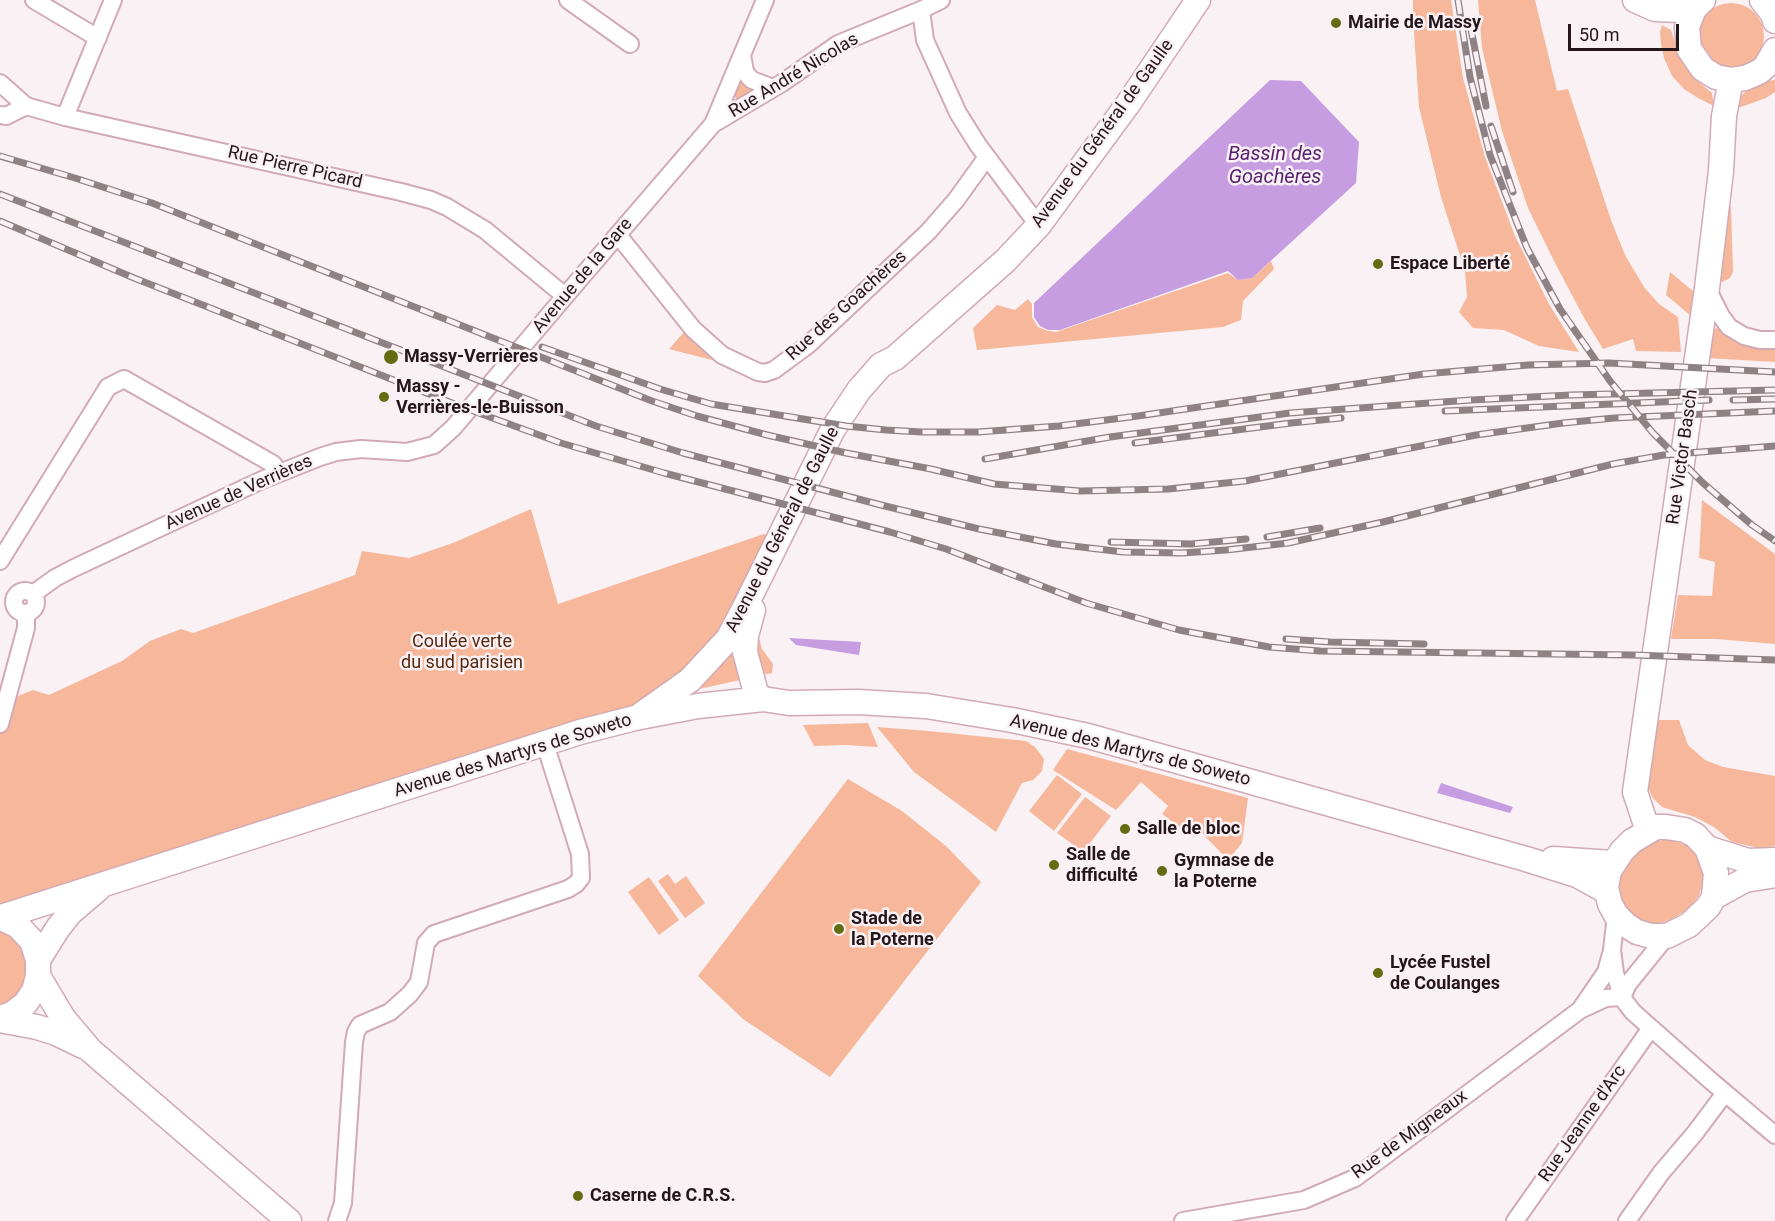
<!DOCTYPE html>
<html>
<head>
<meta charset="utf-8">
<style>
	body { margin:0 }
	#map { position:relative; width:1775px; height:1221px; overflow:hidden; background:#faf1f4; font-family:Roboto,sans-serif }
	canvas { display:block }
	.scale { position:absolute; left:1568px; top:24px; width:111px; height:27px; box-sizing:border-box; border:3px solid #24161a; border-top:0; padding-left:8px; font-size:18px; line-height:21px; white-space:nowrap; color:#24161a; -webkit-text-stroke:4px #faf1f4; paint-order:stroke }
</style>
</head>
<body>
<div id="map">
<canvas width="1775" height="1221"></canvas>
<div class="scale">50 m</div>
</div>
<script>
const g = document.querySelector('canvas').getContext('2d');
g.lineJoin = 'round';
function fill(path, color) { g.fillStyle = color; g.fill(path, 'evenodd'); }
const toPath = rows => new Path2D(rows.map(r => 'M' + r).join(''));
function strokePath(path, color, width, dash) { g.strokeStyle = color; g.lineWidth = width; g.lineCap = dash ? 'butt' : 'round'; g.setLineDash(dash || []); g.stroke(path); }
function write(font, color, halo, rows, align = 'center') {
  g.font = font + ' Roboto,sans-serif'; g.lineWidth = 5; g.setLineDash([]); g.textBaseline = 'middle'; g.strokeStyle = halo; g.fillStyle = color; for (const [text, x, y, turn = 0] of rows) {
    g.save(); g.translate(x, y); g.rotate((+turn || 0) * Math.PI / 180); g.textAlign = isNaN(turn) ? turn : align; if (halo) g.strokeText(text, 0, 0); g.fillText(text, 0, 0); g.restore();
  }
}
const green = toPath([
	[1413,0,1451,0,1463,78,1485,157,1515,236,1549,304,1579,352,1539,346,1504,330,1473,328,1459,312,1467,297,1465,271,1441,197,1419,107,1413,17],
	[1478,0,1535,0,1557,91,1568,89,1611,220,1625,255,1644,287,1659,304,1678,317,1681,352,1636,351,1633,339,1603,349,1583,316,1554,261,1528,208,1502,131,1482,48],
	'1698 36a33 33 0 1 1 66 0a33 33 0 1 1-66 0Z',
	[1662,25,1671,30,1678,52,1686,68,1695,79,1712,93,1714,106,1698,98,1684,89,1672,76,1664,58,1661,44,1660,32],
	[739,79,753,90,742,99,737,99,734,96,733,92],
	[1775,80,1775,92,1766,98,1747,105,1740,107,1737,105,1739,98,1747,90,1764,81],
	[1728,206,1731,206,1733,272,1730,278,1722,282,1720,281,1721,275,1724,254,1725,209],
	[1271,261,1274,269,1243,301,1241,320,1223,327,977,350,973,328,997,305,1015,310,1028,299,1032,304,1032,317,1038,327,1048,331,1056,332,1228,273,1238,280,1252,278],
	[1670,272,1694,292,1691,316,1666,295],
	[1721,324,1775,346,1775,362,1707,358,1708,329,1715,329],
	[685,331,708,353,712,360,669,349],
	[1702,500,1775,554,1775,644,1717,639,1671,639,1678,595,1712,596,1715,562,1699,558],
	[531,509,558,604,764,534,772,537,727,630,651,700,507,749,0,910,0,703,33,690,49,695,122,661,150,641,181,629,193,633,355,575,362,551,409,558,453,543],
	[757,631,762,649,773,664,772,673,768,674,761,673,752,647],
	[738,636,745,679,699,689,697,681],
	[1656,720,1679,720,1688,745,1705,760,1723,767,1775,776,1775,846,1759,848,1732,842,1714,827,1695,817,1662,807,1652,797,1647,785],
	[868,723,878,747,845,745,814,746,803,725],
	[877,727,928,731,1026,741,1035,747,1044,759,1042,771,1033,780,1022,783,996,832,914,772],
	[1067,749,1248,798,1242,843,1228,860,1201,832,1198,832,1195,837,1192,836,1162,814,1168,806,1141,782,1116,810,1053,770],
	[1057,775,1082,794,1054,831,1029,811],
	[848,779,902,811,946,846,981,882,830,1077,743,1019,698,976],
	[1085,797,1111,816,1083,852,1057,833],
	[1667,839,1689,846,1697,853,1705,875,1703,885,1698,897,1689,908,1677,916,1665,922,1648,924,1628,914,1618,894,1617,882,1624,866,1641,849,1651,843],
	[668,874,675,884,686,876,705,903,685,918,658,881],
	[649,877,679,920,659,935,628,892],
	[0,930,12,937,19,946,24,955,26,970,22,986,18,993,12,999,0,1005]
]);
const water = toPath([
	[1270,80,1301,81,1359,142,1356,183,1252,278,1238,280,1228,271,1060,330,1048,330,1040,326,1034,317,1034,303],
	[789,638,861,642,859,655,796,645],
	[1441,783,1513,807,1510,813,1437,793]
]);
const street = toPath([
	[34,0,98,38],
	[568,0,630,44],
	[921,10,925,40,958,113,978,145,1032,217],
	[742,55,745,71,748,76,752,80,773,88],
	[0,83,26,106],
	[0,115,6,116,26,106,65,117,401,192,431,200,447,207,485,230,565,296],
	[65,117,113,0],
	[713,124,765,0],
	[618,235,693,329,722,355,758,372,765,373,774,370,808,345,928,232,956,200,987,157],
	[1707,288,1721,316,1729,327,1744,336,1760,340,1775,340],
	[0,561,108,387,124,379,273,464,279,472],
	'14 602a11 11 0 1 1 22 0a11 11 0 1 1-22 0Z',
	[33,594,55,578,74,568,262,480,320,457,336,452,361,449,407,452,434,445,453,428,578,281,713,124,782,83,838,44,921,10,941,0],
	[0,724,26,628,26,613],
	[1616,915,1612,950,1615,973,1622,997,1626,1003,1633,1012,1711,1081,1775,1135],
	[1622,997,1628,984,1667,936],
	[1582,1007,1606,972,1611,954],
	[337,1221,343,1203,354,1042,356,1032,360,1025,390,1012,410,994,419,982,426,943,434,934,568,889,576,884,581,878,580,854,545,744],
	[1183,1221,1304,1200,1355,1178,1580,1010,1606,998,1622,997],
	[1515,1221,1651,1028],
	[1627,1221,1661,1173,1695,1133,1725,1093]
]);
const secondary = toPath([
	[1635,0,1655,9,1680,10,1689,8,1703,0],
	[1703,0,1694,9,1687,27,1689,49,1703,69,1716,77,1731,80,1745,78,1759,72,1766,66,1775,50],
	[1762,0,1773,14,1775,21],
	[753,610,746,636,745,652,756,693,763,699],
	[642,714,690,680,728,639,744,609,833,429,859,390,881,365,895,358,1005,261,1039,225,1128,104,1198,0],
	[1656,827,1666,827,1685,830,1695,835,1707,848,1716,873,1714,897,1708,907,1689,925,1667,936,1651,936,1637,932,1626,925,1616,915,1610,904,1606,888,1609,871,1622,851,1632,841,1656,827],
	[1648,831,1635,792,1707,288,1721,171,1724,116,1731,80],
	[1707,848,1748,861,1775,860],
	[1553,859,1613,863],
	[1714,897,1745,880,1775,875],
	[0,917,18,926,32,941,38,960,38,976,34,991,25,1004,12,1014,0,1018],
	[1,917,580,732,635,718,698,706,763,699,789,703,858,702,926,706,1012,720,1088,736,1526,859,1577,875,1606,891],
	[38,960,58,928,70,913,98,889],
	[38,976,63,1018,90,1050,289,1221],
	[0,1020,37,1027,56,1033,83,1046]
]);
const rail = toPath([
	[1458,0,1470,77,1490,155,1527,248,1560,309,1610,381,1653,433,1703,483,1752,525,1775,541],
	[1470,24,1486,106],
	[1491,126,1513,192],
	[0,156,75,178,152,203,652,401,697,416,767,435,846,453,931,469,994,484,1080,491,1168,489,1245,481,1476,435,1563,423,1614,418,1775,411],
	[0,194,596,426,683,453,881,505,979,529,1056,544,1123,552,1182,553,1226,550,1288,543,1383,522,1613,464,1664,455,1775,446],
	[0,221,134,278,457,405,561,443,664,473,890,532,946,549,1086,603,1179,630,1269,647,1320,651,1633,655,1775,660],
	[542,347,660,389,711,404,846,426,886,430,922,432,978,432,1059,426,1138,416,1424,374,1528,365,1609,363,1775,372],
	[1733,400,1775,399],
	[1445,411,1709,400],
	[1135,443,1291,423,1341,418],
	[985,459,1110,437,1290,413,1471,400,1571,395,1775,390],
	[1267,537,1320,528],
	[1111,542,1191,544,1246,539],
	[1286,639,1330,642,1424,644]
]);
const markers = [
	[1336,23,6,"#646c12"],
	[1378,264,6,"#646c12"],
	[391,357,8,"#646c12"],
	[384,397,6,"#646c12"],
	[1125,829,6,"#646c12"],
	[1054,865,6,"#646c12"],
	[1162,871,6,"#646c12"],
	[839,929,6,"#646c12"],
	[1378,973,6,"#646c12"],
	[578,1196,6,"#646c12"]
];
const poiNames = [
	["Mairie de Massy",1348,23],
	["Espace Liberté",1390,264],
	["Massy-Verrières",404,357],
	["Massy -",396,387],
	["Verrières-le-Buisson",396,408],
	["Salle de bloc",1137,829],
	["Salle de",1066,855],
	["difficulté",1066,876],
	["Gymnase de",1174,861],
	["la Poterne",1174,882],
	["Stade de",851,919],
	["la Poterne",851,940],
	["Lycée Fustel",1390,963],
	["de Coulanges",1390,984],
	["Caserne de C.R.S.",590,1196]
];
const streetNames = [
	["Rue André Nicolas",794,76,-31],
	["Avenue du Général de Gaulle",1103,134,-54],
	["Rue Pierre Picard",295,168,13],
	["Avenue de la Gare",583,276,-50],
	["Rue des Goachères",847,306,-42],
	["Rue Victor Basch",1683,457,-82],
	["Avenue de Verrières",239,493,-24],
	["Avenue du Général de Gaulle",783,530,-63],
	["Avenue des Martyrs de Soweto",1130,751,14],
	["Avenue des Martyrs de Soweto",513,756,-17],
	["Rue Jeanne d'Arc",1583,1124,-55],
	["Rue de Migneaux",1410,1135,-36]
];
const parkNames = [
	["Coulée verte",462,642],
	["du sud parisien",462,663]
];
const waterNames = [
	["Bassin des",1275,155],
	["Goachères",1275,178]
];
fill(green, '#f6b79a');
fill(water, '#c79de2');
strokePath(street, '#d2aab6', 20);
strokePath(secondary, '#d2aab6', 27);
strokePath(street, '#fff', 16);
strokePath(secondary, '#fff', 24);
strokePath(rail, '#8e8285', 7);
strokePath(rail, '#faf1f4', 4.5, [14]);
for (const [x, y, r, color] of markers) { const dot = new Path2D(); dot.arc(x, y, r, 0, 2 * Math.PI); g.fillStyle = color; g.fill(dot); strokePath(dot, '#faf1f4', 2); }
write('bold 18px', '#24161a', '#faf1f4', poiNames, 'left');
write('18px', '#24161a', '#faf1f4', streetNames);
write('18px', '#59280e', '#faf1f4', parkNames);
write('italic 20px', '#572272', '#faf1f4', waterNames);
</script>
</body>
</html>
